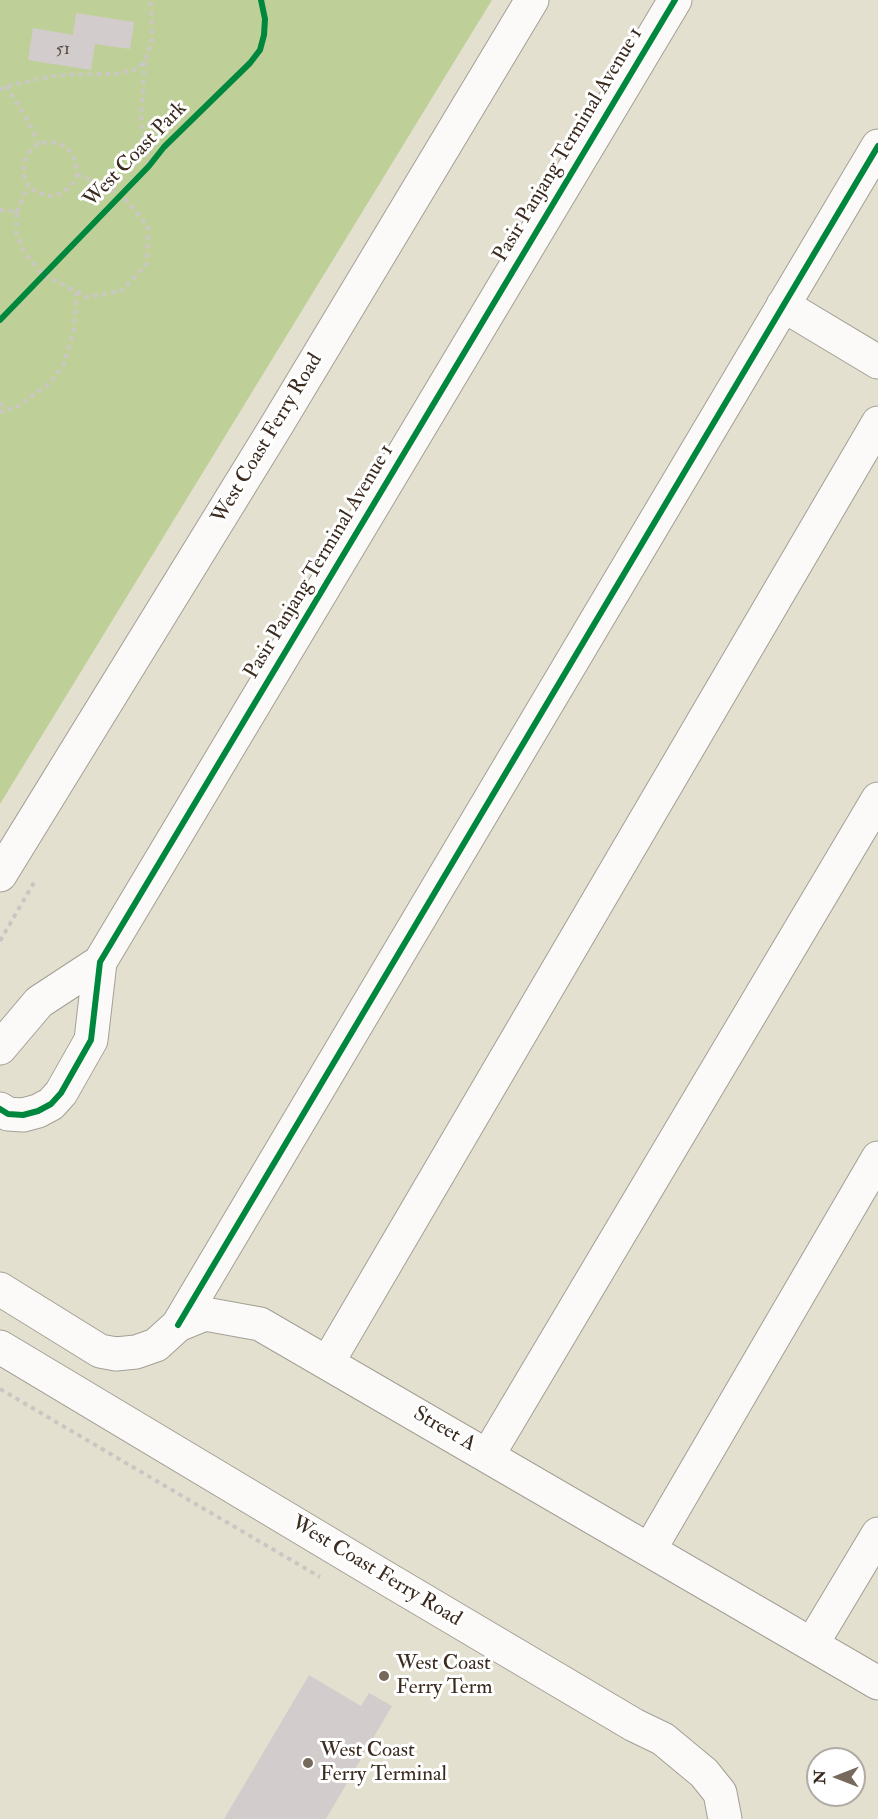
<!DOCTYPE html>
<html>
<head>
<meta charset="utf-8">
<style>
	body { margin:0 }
	#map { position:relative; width:878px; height:1819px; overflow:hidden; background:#e3e0d0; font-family:"IM FELL Double Pica",serif }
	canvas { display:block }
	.north { position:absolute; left:806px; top:1747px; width:60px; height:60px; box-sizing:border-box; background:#fff; border:2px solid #b1aaa5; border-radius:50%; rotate:270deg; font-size:16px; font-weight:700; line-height:24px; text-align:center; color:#3b2a1e }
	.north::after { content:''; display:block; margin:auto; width:21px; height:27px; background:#766a5c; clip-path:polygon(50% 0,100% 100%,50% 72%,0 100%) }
</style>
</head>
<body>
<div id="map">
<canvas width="878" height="1819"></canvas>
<div class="north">N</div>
</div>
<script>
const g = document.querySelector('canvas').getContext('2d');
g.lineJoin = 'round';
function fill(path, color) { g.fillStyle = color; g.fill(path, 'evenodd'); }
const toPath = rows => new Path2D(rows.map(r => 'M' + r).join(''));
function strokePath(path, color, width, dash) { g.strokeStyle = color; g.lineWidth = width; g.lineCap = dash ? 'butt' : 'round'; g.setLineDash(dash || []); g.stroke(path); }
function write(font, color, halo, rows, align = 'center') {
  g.font = font + ' "IM FELL Double Pica",serif'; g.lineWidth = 6; g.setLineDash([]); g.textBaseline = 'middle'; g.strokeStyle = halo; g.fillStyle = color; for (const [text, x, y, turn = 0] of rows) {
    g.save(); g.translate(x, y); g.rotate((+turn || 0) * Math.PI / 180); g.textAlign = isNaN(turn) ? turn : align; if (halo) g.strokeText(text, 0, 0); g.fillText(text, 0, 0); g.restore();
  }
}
const green = toPath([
	[0,0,492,0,0,804]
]);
const building = toPath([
	[76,13,134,22,130,49,95,44,91,70,28,60,33,28,73,35],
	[309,1675,361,1706,369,1693,392,1706,326,1819,224,1819]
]);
const path = toPath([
	[145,62,141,116,149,166],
	[6,86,29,122,38,144],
	[0,90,6,86,58,75,116,74,137,69,145,61,152,41,151,0],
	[0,210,17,212,16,233,25,253,42,274,88,297,121,291,147,264,148,226,121,194,77,174],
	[17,212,28,185,23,174,24,162,29,152,38,144,50,142,61,144,71,152,76,162,77,174,71,186,61,194,49,196,36,192,28,185],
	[0,403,4,409],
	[0,413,4,409,14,409,50,383,64,364,74,329,77,291],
	[0,941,36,879],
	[0,1389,320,1577]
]);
const minor = toPath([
	[783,305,878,362],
	[0,875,278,423,532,0],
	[0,1048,39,1002,100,962],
	[0,1109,8,1114,23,1115,38,1111,51,1104,61,1093,91,1040,100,962,675,0],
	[0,1289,100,1351,116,1354,136,1352,156,1345,178,1325,205,1314,260,1324,878,1683],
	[178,1325,878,146],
	[0,1347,374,1571,634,1725,663,1739,704,1773,720,1793,725,1819],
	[328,1362,878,423],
	[488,1455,878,799],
	[650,1549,878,1158],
	[812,1644,878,1534]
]);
const cycleway = toPath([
	[0,320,149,166,164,147,250,63,260,50,264,35,265,19,261,0],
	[0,1109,8,1114,23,1115,38,1111,51,1104,61,1093,91,1040,100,962,675,0],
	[178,1325,878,146]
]);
const markers = [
	[384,1676,6,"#766a5c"],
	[308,1763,6,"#766a5c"]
];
const numberNames = [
	["51",63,50]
];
const streetNames = [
	["Pasir Panjang Terminal Avenue 1",569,145,-59],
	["West Coast Park",136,155,-46],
	["West Coast Ferry Road",268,439,-59],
	["Pasir Panjang Terminal Avenue 1",320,562,-59],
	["Street A",444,1430,30],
	["West Coast Ferry Road",376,1572,31]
];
const poiNames = [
	["West Coast",396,1664],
	["Ferry Term",396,1688],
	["West Coast",320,1751],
	["Ferry Terminal",320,1775]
];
fill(green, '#bed098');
fill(building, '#d2cccc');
strokePath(minor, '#a39f95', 35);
strokePath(path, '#cac7c3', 4, [4.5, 4.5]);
strokePath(minor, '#fbfaf8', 33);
strokePath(cycleway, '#00873e', 6);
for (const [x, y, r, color] of markers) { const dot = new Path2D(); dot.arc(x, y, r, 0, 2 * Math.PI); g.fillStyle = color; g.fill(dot); strokePath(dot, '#fff', 2); }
write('18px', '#61524a', null, numberNames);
write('21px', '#3b2a1e', '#fff', streetNames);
write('21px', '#3b2a1e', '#fff', poiNames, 'left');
</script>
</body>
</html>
